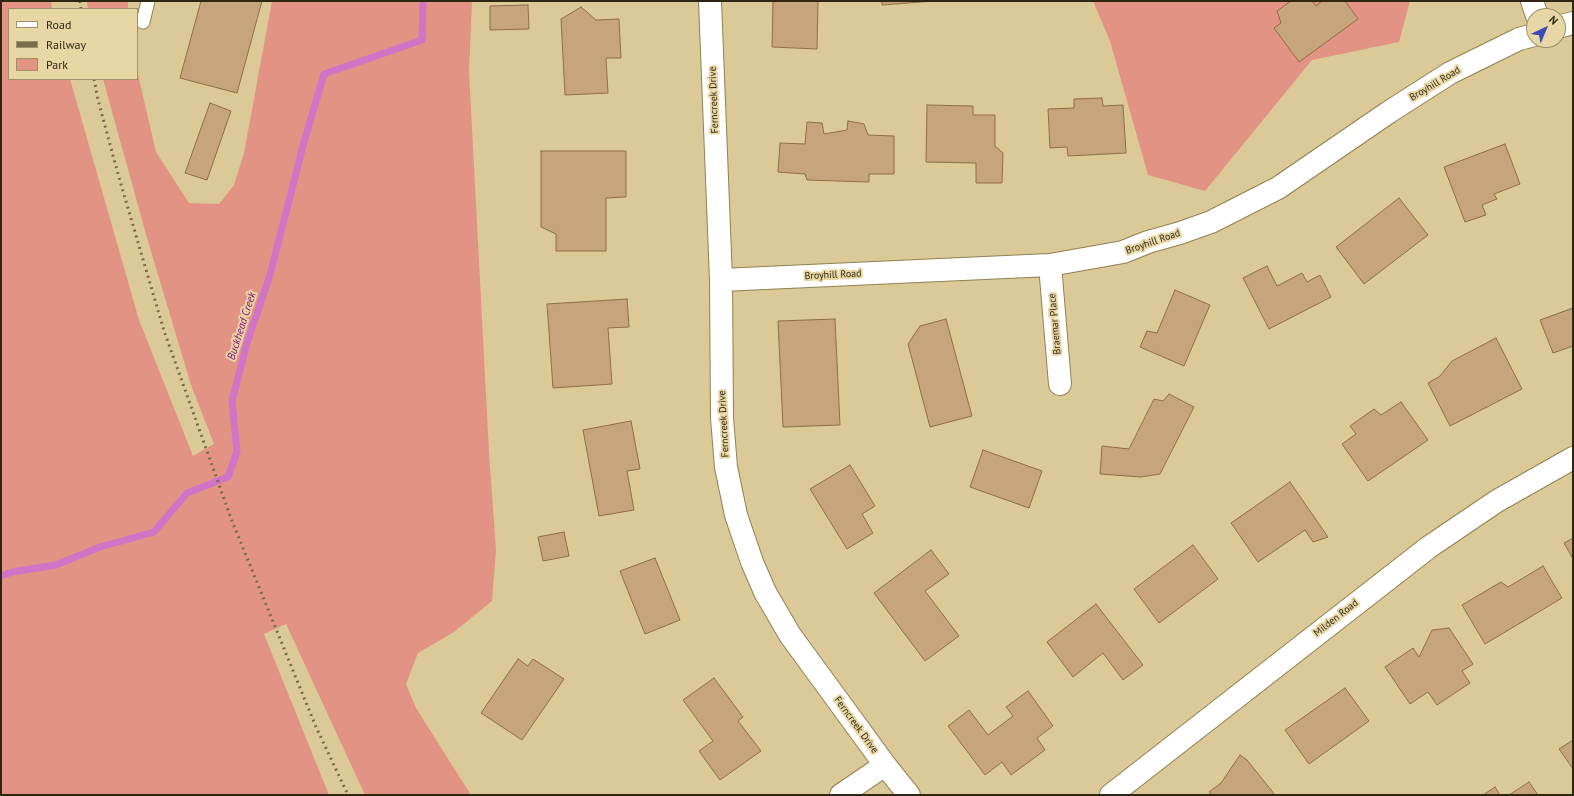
<!DOCTYPE html>
<html>
<head>
<meta charset="utf-8">
<style>
	body { margin:0 }
	#map { position:relative; width:1574px; height:796px; overflow:hidden; background:#dbca98; font-family:"PT Sans",sans-serif }
	canvas { display:block }
	.frame { position:absolute; inset:0; border:2px solid #2d2612; pointer-events:none }
	.legend { position:absolute; left:8px; top:8px; width:130px; height:72px; box-sizing:border-box; background:#e8d7a4; border:1px solid #9d906a; margin:0; padding:5px 7px; list-style:none; font-size:12px; color:#2d2612 }
	.legend li { display:flex; align-items:center; gap:8px; height:20px }
	.legend b { width:20px; border:1px solid #9d906a }
	.north { position:absolute; left:1526px; top:8px; width:40px; height:40px; box-sizing:border-box; background:#e8d7a4; border:1px solid #9d906a; border-radius:50%; rotate:44deg; font-size:11px; font-weight:700; line-height:16px; text-align:center; color:#2d2612 }
	.north::after { content:''; display:block; margin:auto; width:14px; height:18px; background:#3a49bc; clip-path:polygon(50% 0,100% 100%,50% 72%,0 100%) }
</style>
</head>
<body>
<div id="map">
<canvas width="1574" height="796"></canvas>
<div class="frame"></div>
<ul class="legend">
<li><b style="height:5px;background:#fff"></b>Road</li>
<li><b style="height:5px;background:#786c4b"></b>Railway</li>
<li><b style="height:11px;background:#e39383"></b>Park</li>
</ul>
<div class="north">N</div>
</div>
<script>
const g = document.querySelector('canvas').getContext('2d');
g.lineJoin = 'round';
function fill(path, color) { g.fillStyle = color; g.fill(path, 'evenodd'); }
const toPath = rows => new Path2D(rows.map(r => 'M' + r).join(''));
function strokePath(path, color, width, dash) { g.strokeStyle = color; g.lineWidth = width; g.lineCap = dash ? 'butt' : 'round'; g.setLineDash(dash || []); g.stroke(path); }
function write(font, color, halo, rows, align = 'center') {
  g.font = font + ' "PT Sans",sans-serif'; g.lineWidth = 4; g.setLineDash([]); g.textBaseline = 'middle'; g.strokeStyle = halo; g.fillStyle = color; for (const [text, x, y, turn = 0] of rows) {
    g.save(); g.translate(x, y); g.rotate((+turn || 0) * Math.PI / 180); g.textAlign = isNaN(turn) ? turn : align; if (halo) g.strokeText(text, 0, 0); g.fillText(text, 0, 0); g.restore();
  }
}
const green = toPath([
	[1,1,51,1,52,9,9,9,9,79,70,79,139,320,193,456,214,444,191,385,147,238,103,79,137,79,137,70,156,152,189,203,219,204,234,185,244,153,272,1,488,1,472,2,469,71,489,452,496,550,492,601,454,632,418,653,406,684,416,708,471,795,365,795,286,624,264,634,329,795,1,795],
	[87,1,128,1,128,9,88,9],
	[1093,1,1410,1,1399,42,1312,60,1205,191,1148,175,1110,41]
]);
const stream = toPath([
	[1,576,12,572,56,565,100,547,154,532,187,493,228,477,237,452,232,401,247,343,270,275,304,142,324,74,422,40,423,1]
]);
const building = toPath([
	[201,1,262,1,237,93,180,78,201,1],
	[773,1,818,1,817,49,772,47,773,1],
	[882,1,935,1,882,5,882,1],
	[1291,1,1312,1,1316,6,1322,1,1345,1,1358,19,1299,62,1274,28,1281,23,1277,11,1291,1],
	[528,5,529,29,490,30,490,6,528,5],
	[581,7,596,20,619,19,621,58,606,58,608,93,565,95,561,19,581,7],
	[1102,98,1103,106,1123,105,1126,153,1068,156,1067,147,1050,148,1048,109,1074,108,1074,99,1102,98],
	[210,103,231,111,207,180,185,173,210,103],
	[927,105,973,106,973,115,995,115,995,146,1003,153,1002,183,976,183,976,163,926,162,927,105],
	[848,121,864,124,868,135,894,136,894,174,869,174,869,182,807,180,805,174,778,172,780,143,805,144,807,122,822,123,824,134,847,130,848,121],
	[1505,144,1520,184,1494,194,1497,199,1482,205,1486,215,1465,222,1444,167,1505,144],
	[541,151,626,151,626,197,606,198,606,251,556,251,556,234,541,227,541,151],
	[1399,198,1428,235,1364,284,1336,247,1399,198],
	[1267,266,1277,286,1302,273,1307,282,1320,275,1331,297,1269,329,1243,278,1267,266],
	[1175,290,1210,305,1184,366,1140,347,1147,331,1157,333,1175,290],
	[627,299,629,327,608,328,612,384,553,388,547,304,627,299],
	[1573,308,1573,346,1553,353,1540,320,1573,308],
	[835,319,840,425,783,427,778,321,835,319],
	[946,319,972,416,930,427,908,344,920,326,946,319],
	[1496,338,1522,389,1450,426,1428,383,1440,376,1452,361,1496,338],
	[1169,394,1194,407,1160,474,1141,477,1100,474,1102,446,1129,449,1154,399,1163,401,1169,394],
	[1401,402,1428,440,1368,481,1342,444,1356,434,1350,426,1374,409,1381,415,1401,402],
	[631,421,640,469,627,471,634,510,599,516,583,430,631,421],
	[983,450,1042,471,1029,508,970,487,983,450],
	[850,465,875,506,862,514,873,533,847,549,810,489,850,465],
	[1290,482,1328,537,1313,542,1305,530,1258,562,1231,523,1290,482],
	[564,532,569,556,543,561,538,537,564,532],
	[1573,538,1573,559,1564,543,1573,538],
	[1193,545,1218,579,1159,623,1134,589,1193,545],
	[931,550,949,574,925,591,959,636,925,661,874,593,931,550],
	[655,558,680,620,645,634,620,571,655,558],
	[1543,566,1562,598,1485,644,1462,605,1501,582,1508,587,1543,566],
	[1096,604,1143,665,1123,680,1103,653,1073,677,1047,642,1096,604],
	[1449,628,1473,664,1462,671,1470,683,1437,705,1428,692,1410,704,1385,667,1413,648,1419,657,1432,630,1449,628],
	[518,659,528,666,533,659,564,679,522,740,481,713,518,659],
	[714,678,743,717,738,721,761,751,720,780,699,751,713,741,683,700,714,678],
	[1345,688,1369,721,1309,764,1285,730,1345,688],
	[1028,691,1053,726,1037,738,1045,750,1011,775,1002,762,985,775,948,726,969,710,988,735,1013,716,1006,707,1028,691],
	[1573,740,1573,769,1559,749,1573,740],
	[1240,755,1247,760,1275,795,1212,795,1209,792,1221,783,1240,755],
	[1529,782,1538,795,1509,795,1529,782],
	[1495,787,1500,795,1483,795,1495,787]
]);
const lane = toPath([
	[143,22,148,1]
]);
const street = toPath([
	[710,1,721,280,722,418,726,467,736,515,752,562,765,592,790,635,885,765,909,795],
	[1532,1,1537,16],
	[1558,27,1573,23],
	[1050,265,1060,384],
	[721,280,1050,265,1123,252,1148,242,1180,233,1211,222,1278,188,1389,112,1450,73,1519,39,1534,35],
	[841,795,885,765],
	[1111,795,1429,547,1497,501,1573,458]
]);
const rail = toPath([
	[80,1,81,9],
	[94,79,98,100,118,174,164,331,232,521,316,727,348,795]
]);
const streetNames = [
	["Broyhill Road",1435,84,-31],
	["Ferncreek Drive",714,100,-92],
	["Broyhill Road",1153,242,-19],
	["Broyhill Road",833,275,-3],
	["Braemar Place",1055,324,-95],
	["Ferncreek Drive",724,424,-93],
	["Milden Road",1336,618,-38],
	["Ferncreek Drive",856,725,54]
];
const waterNames = [
	["Buckhead Creek",242,326,-72]
];
fill(green, '#e39383');
strokePath(stream, '#d173c6', 7);
fill(building, '#c7a57c');
strokePath(building, '#8e6e46', 1);
strokePath(lane, '#918151', 15);
strokePath(street, '#918151', 24);
strokePath(lane, '#fff', 13);
strokePath(street, '#fff', 22);
strokePath(rail, '#786c4b', 3, [2, 4]);
write('10px', '#2d2612', '#e8d7a4', streetNames);
write('italic 11px', '#7e0076', '#e8d7a4', waterNames);
</script>
</body>
</html>
